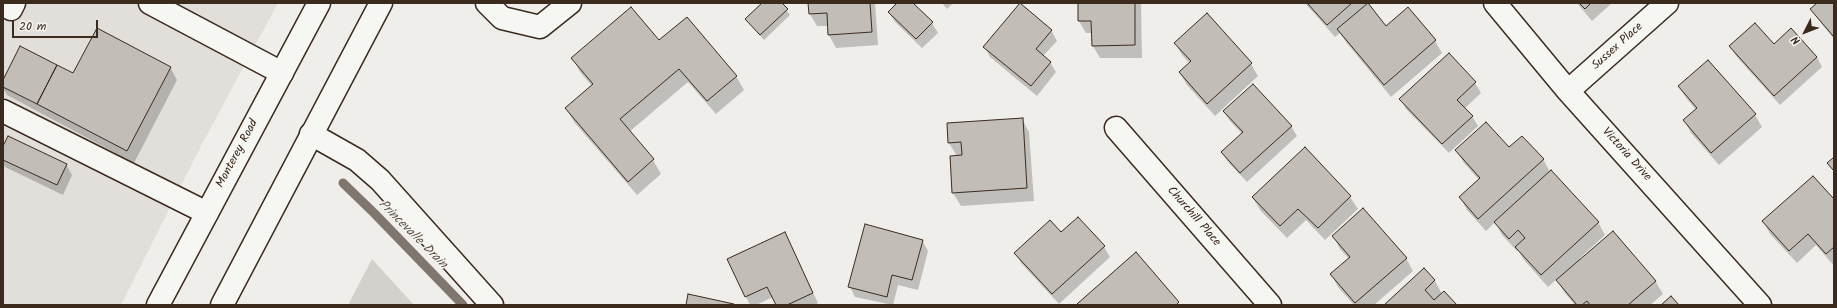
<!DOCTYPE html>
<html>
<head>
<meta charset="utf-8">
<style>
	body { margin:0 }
	#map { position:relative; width:1837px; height:308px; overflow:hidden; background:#efeeea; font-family:Kalam,sans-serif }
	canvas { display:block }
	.frame { position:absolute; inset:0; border:4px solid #3b2a1e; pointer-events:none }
	.north { position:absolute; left:1785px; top:12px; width:40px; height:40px; -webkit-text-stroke:3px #f6f6f2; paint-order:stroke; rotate:228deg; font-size:11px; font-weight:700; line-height:16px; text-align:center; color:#3b2a1e }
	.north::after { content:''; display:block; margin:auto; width:14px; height:18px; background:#3b2a1e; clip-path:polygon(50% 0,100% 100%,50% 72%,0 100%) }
	.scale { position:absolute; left:12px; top:20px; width:86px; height:18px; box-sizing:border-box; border:2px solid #3b2a1e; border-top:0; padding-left:5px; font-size:12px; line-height:14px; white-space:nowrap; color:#3b2a1e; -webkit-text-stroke:3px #f6f6f2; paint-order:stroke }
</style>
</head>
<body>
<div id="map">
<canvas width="1837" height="308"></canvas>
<div class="frame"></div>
<div class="north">N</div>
<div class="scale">20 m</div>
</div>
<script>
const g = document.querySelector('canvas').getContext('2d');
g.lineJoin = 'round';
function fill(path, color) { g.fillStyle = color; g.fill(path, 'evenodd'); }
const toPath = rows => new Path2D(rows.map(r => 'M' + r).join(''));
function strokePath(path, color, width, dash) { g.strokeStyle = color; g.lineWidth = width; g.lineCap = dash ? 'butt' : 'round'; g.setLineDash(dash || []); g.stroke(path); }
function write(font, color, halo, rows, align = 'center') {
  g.font = font + ' Kalam,sans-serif'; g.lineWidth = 3; g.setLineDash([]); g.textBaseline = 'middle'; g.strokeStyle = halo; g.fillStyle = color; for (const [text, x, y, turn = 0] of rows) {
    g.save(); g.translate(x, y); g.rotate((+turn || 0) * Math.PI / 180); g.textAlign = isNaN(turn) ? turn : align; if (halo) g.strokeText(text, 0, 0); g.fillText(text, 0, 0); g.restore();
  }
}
const built = toPath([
	[3,3,278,3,202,144,121,305,3,305]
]);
const green = toPath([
	[372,259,414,305,348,305]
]);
const shadow = toPath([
	[764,3,781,3,790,15,764,40,746,19],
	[809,3,875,3,878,45,836,48,829,35,828,26,817,26,810,14],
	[899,3,912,3,932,23,938,33,922,48,895,22,889,12],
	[942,3,953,3,947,9],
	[1079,3,1141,3,1142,58,1100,58,1093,46,1092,33,1086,33,1079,21],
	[1305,3,1368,3,1386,27,1435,41,1442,53,1391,97,1346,42,1340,33,1335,37],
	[1577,3,1612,3,1592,21],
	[1819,3,1834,3,1834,39,1818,19,1812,9],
	[1051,30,1057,41,1043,56,1050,62,1056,72,1037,96,990,57,985,47],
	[659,41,736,76,744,90,716,114,688,82,629,132,653,160,661,174,637,195,574,122,566,108,592,86,580,72,573,58],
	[1175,43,1251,64,1258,76,1215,116,1187,85,1180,73,1190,64,1182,55],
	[1774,45,1817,57,1822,67,1780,105,1736,56,1730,46],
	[1449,55,1475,83,1481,93,1464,109,1472,116,1478,126,1449,153,1406,109,1401,99],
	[170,67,177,80,134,163,7,95,3,88,3,82],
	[1679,87,1755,115,1762,127,1719,165,1691,133,1684,120,1696,110,1687,99],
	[1224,111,1291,126,1297,136,1247,182,1228,162,1222,152,1242,134,1230,121],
	[1022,119,1029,132,1034,201,961,206,953,193,951,157,957,156,949,143],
	[3,148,66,164,72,175,63,195,5,167,3,164],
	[1509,149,1543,159,1550,172,1598,222,1605,235,1580,258,1581,260,1613,232,1656,282,1663,294,1650,305,1575,305,1564,292,1557,279,1548,287,1524,260,1518,250,1517,251,1502,235,1495,222,1486,231,1467,210,1460,197,1479,180,1464,163,1456,150],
	[1350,197,1358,209,1325,240,1306,220,1287,238,1260,210,1253,198],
	[1834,201,1834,266,1816,245,1797,263,1770,234,1763,221],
	[1078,219,1104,247,1110,257,1059,304,1021,263,1015,253,1061,234],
	[1333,236,1406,258,1413,271,1374,305,1354,305,1338,287,1331,274,1349,259,1340,249],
	[922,240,928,251,918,290,898,285,893,305,855,297,850,287],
	[790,244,818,303,814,305,777,305,773,297,756,305,750,305,728,260],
	[1424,269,1435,281,1442,294,1455,305,1385,305]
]);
const stream = toPath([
	[343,183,374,213,463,305]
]);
const building = toPath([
	[762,3,782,3,788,9,760,35,745,19,762,3],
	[808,3,870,3,872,32,828,35,827,13,809,14,808,3],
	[897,3,913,3,933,22,916,39,888,12,897,3],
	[1020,3,1052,30,1036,49,1051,62,1031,86,983,47,1020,3],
	[1078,3,1135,3,1135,45,1092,46,1091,21,1078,21,1078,3],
	[1307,3,1352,3,1327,25,1307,3],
	[1368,3,1386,26,1408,7,1436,40,1384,85,1337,29,1368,3],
	[1579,3,1591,3,1585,9,1579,3],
	[1817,3,1834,3,1834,37,1810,9,1817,3],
	[631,7,659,40,687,17,737,76,707,101,679,69,620,119,654,159,628,182,565,108,593,84,571,58,631,7],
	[1207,13,1252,63,1207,104,1179,72,1191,61,1174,43,1207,13],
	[1755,23,1774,44,1791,28,1817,57,1774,96,1729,46,1755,23],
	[97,28,171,67,127,151,37,104,57,65,73,73,97,28],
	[20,46,57,65,37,104,3,87,3,80,20,46],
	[1449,53,1476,82,1457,100,1473,116,1442,144,1399,99,1449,53],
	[1708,60,1756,114,1711,153,1683,120,1697,108,1678,86,1708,60],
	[1253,84,1292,126,1240,173,1221,152,1243,132,1223,111,1253,84],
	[1023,118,1027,188,952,193,950,156,962,155,961,142,948,143,947,123,1023,118],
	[1486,122,1509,147,1522,136,1544,159,1478,219,1459,197,1480,178,1455,150,1486,122],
	[8,136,67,164,57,185,3,160,3,146,8,136],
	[1305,147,1351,196,1318,228,1298,209,1280,226,1252,197,1305,147],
	[1834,157,1834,171,1827,163,1834,157],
	[1551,170,1599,222,1541,275,1515,247,1525,238,1518,230,1509,239,1494,222,1551,170],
	[1813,176,1834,199,1834,247,1826,254,1808,234,1789,251,1762,221,1813,176],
	[1363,208,1407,258,1355,303,1330,274,1350,257,1332,236,1363,208],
	[1078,217,1105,246,1052,294,1014,253,1050,220,1061,232,1078,217],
	[865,224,923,240,912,280,892,275,887,297,848,287,865,224],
	[1613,231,1656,281,1628,305,1590,305,1587,301,1582,305,1577,305,1556,280,1613,231],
	[785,232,813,293,787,305,776,305,767,287,745,297,727,259,785,232],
	[1136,252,1179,302,1176,305,1079,305,1077,304,1136,252],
	[1424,268,1435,280,1425,290,1434,300,1444,291,1457,305,1384,305,1424,268],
	[688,294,734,304,733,305,686,305,688,294],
	[1671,296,1679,305,1661,305,1671,296]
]);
const minor = toPath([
	[150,3,282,73],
	[487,3,502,18,540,27,570,3],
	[1495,3,1568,91,1760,305],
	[11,9,14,3],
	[1568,91,1667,3],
	[3,111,207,213],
	[1116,128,1270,305],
	[311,134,357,160,380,180,492,305]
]);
const major = toPath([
	[158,305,319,3],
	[222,305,381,3]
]);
const streetNames = [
	["Sussex Place",1618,47,-42],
	["Monterey Road",238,154,-62],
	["Victoria Drive",1626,155,48],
	["Churchill Place",1193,217,49]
];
const waterNames = [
	["Princevalle Drain",412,235,45]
];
fill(built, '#e2dfdb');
fill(green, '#d4d1cc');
fill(shadow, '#0003');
strokePath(stream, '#81766d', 9);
fill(building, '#c2bdb7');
strokePath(building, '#3b2a1e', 1);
strokePath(minor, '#3b2a1e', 25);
strokePath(major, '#3b2a1e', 25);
strokePath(minor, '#f6f6f2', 22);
strokePath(major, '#f6f6f2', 22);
write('12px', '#3b2a1e', '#f6f6f2', streetNames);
write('italic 13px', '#64564c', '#f6f6f2', waterNames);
</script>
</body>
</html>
